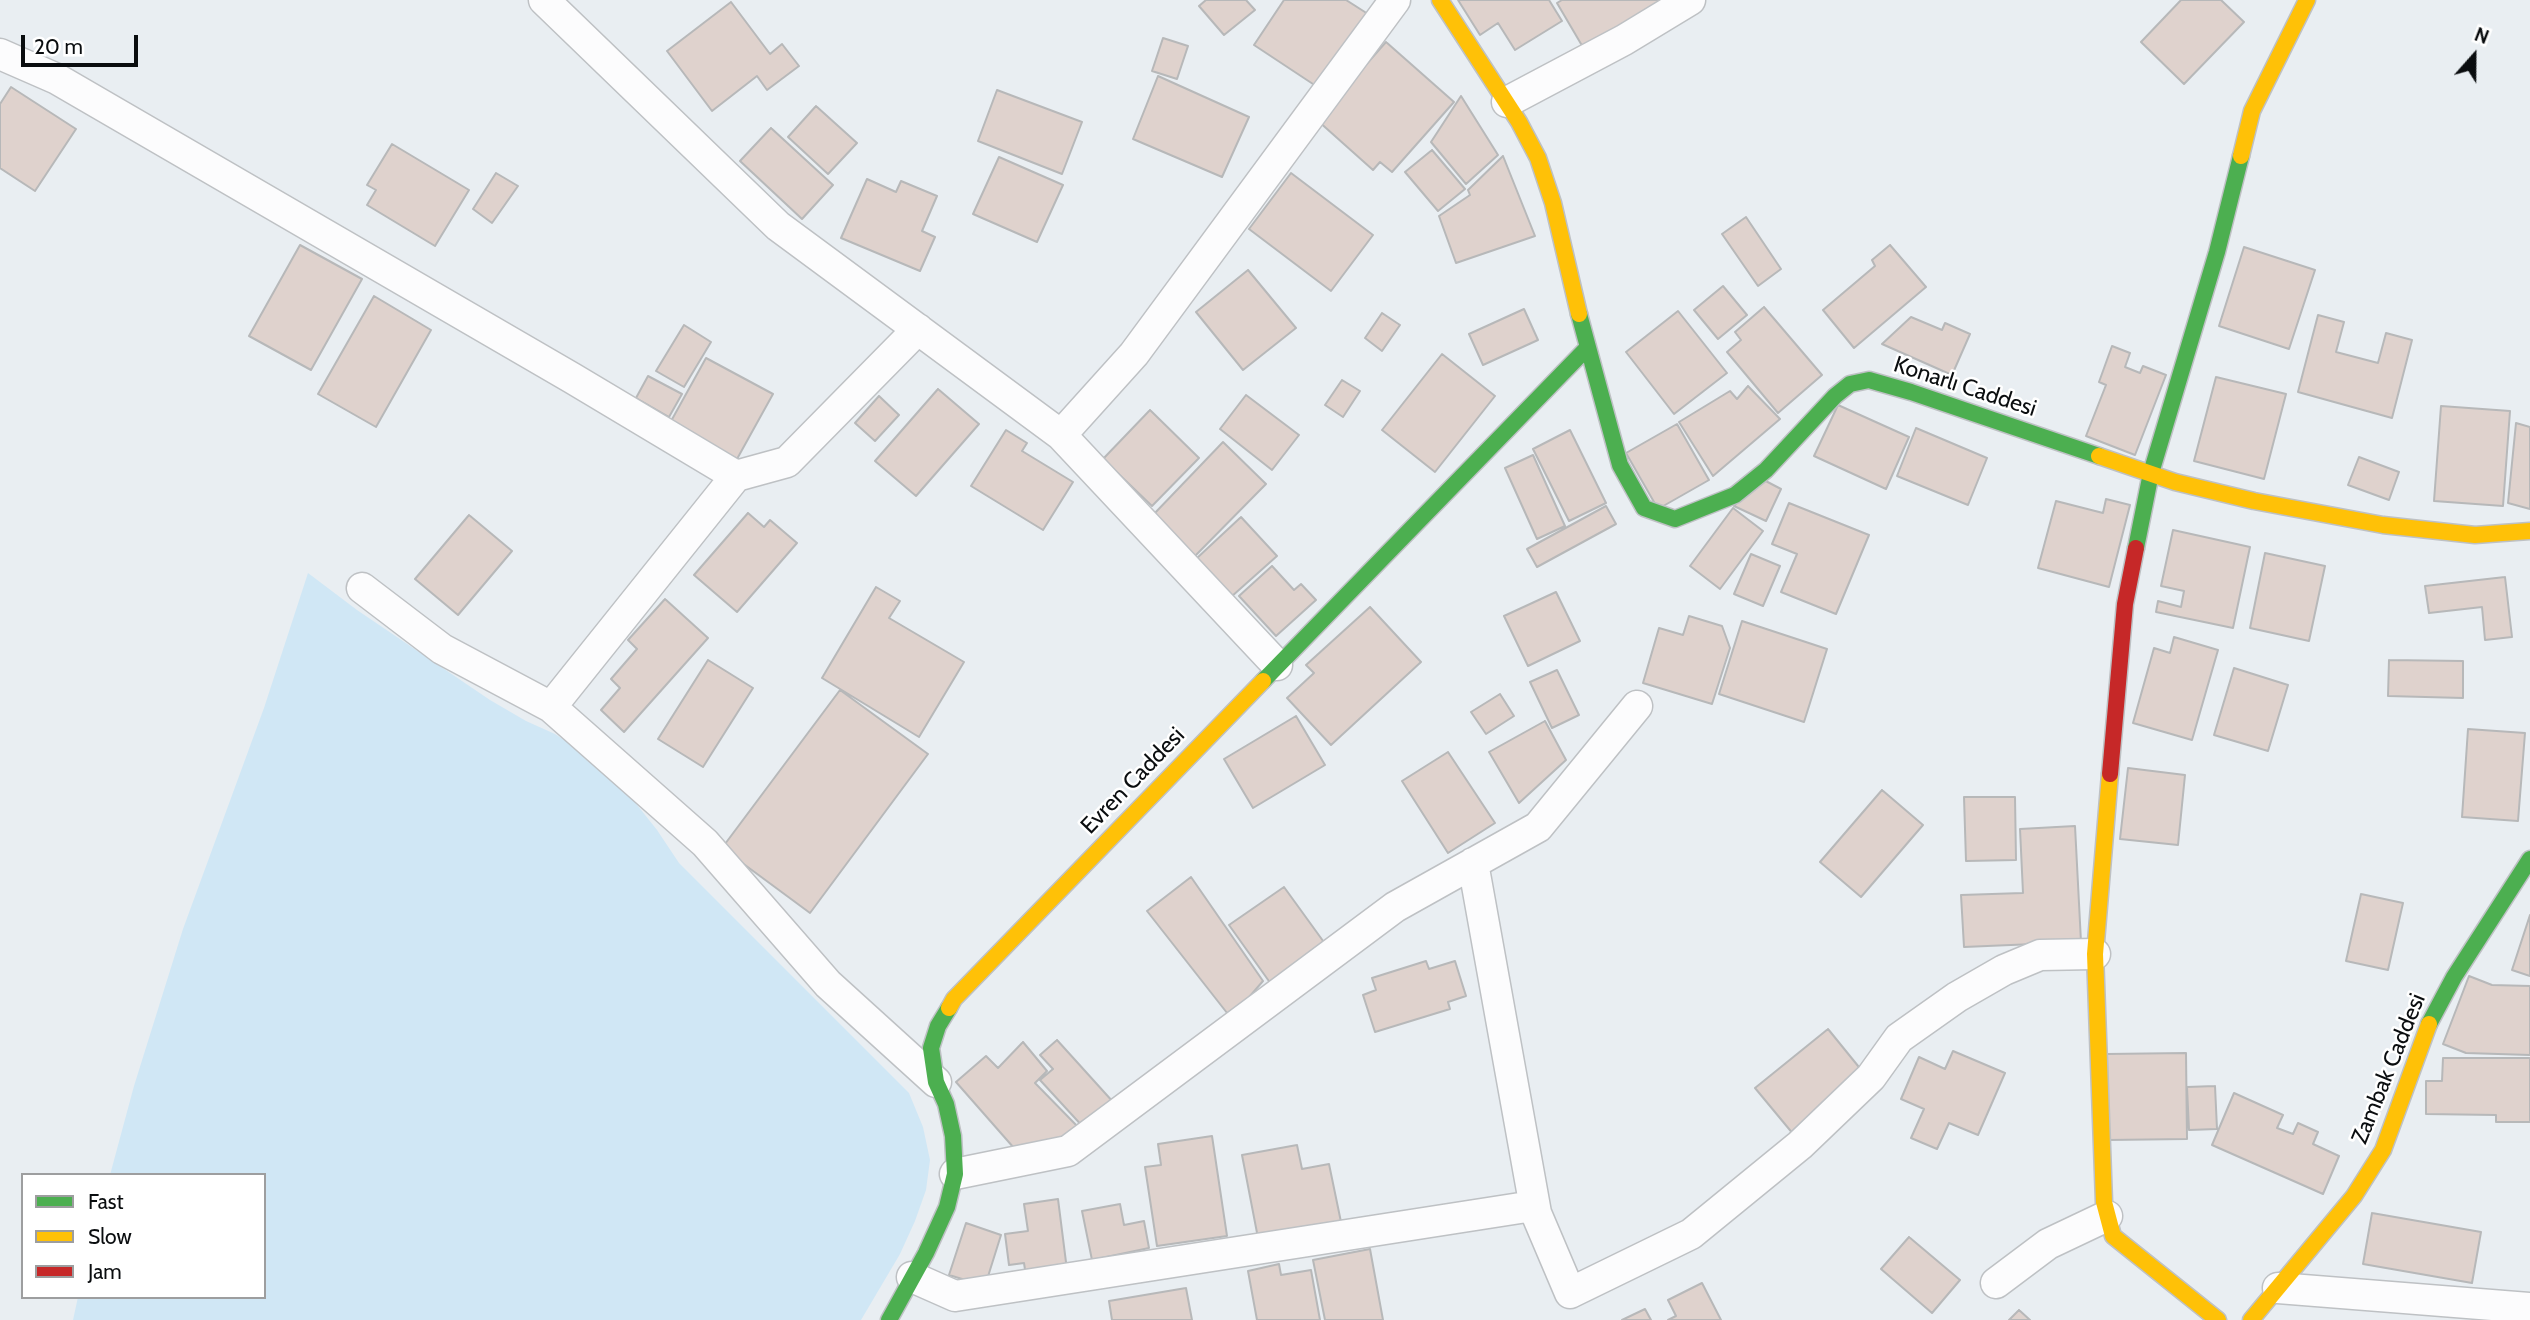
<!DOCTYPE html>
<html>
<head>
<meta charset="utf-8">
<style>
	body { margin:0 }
	#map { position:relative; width:2530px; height:1320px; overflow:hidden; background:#e9eef2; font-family:Cabin,sans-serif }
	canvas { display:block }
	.legend { position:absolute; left:21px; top:1173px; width:245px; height:126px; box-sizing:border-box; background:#fff; border:2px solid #9d9e9f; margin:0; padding:9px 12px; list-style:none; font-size:21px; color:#0a0d0f }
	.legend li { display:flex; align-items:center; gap:14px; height:35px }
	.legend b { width:35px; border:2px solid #9d9e9f }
	.north { position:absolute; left:2439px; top:21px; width:70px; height:70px; -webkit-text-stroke:5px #fff; paint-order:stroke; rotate:21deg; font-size:19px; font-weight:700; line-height:28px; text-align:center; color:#0a0d0f }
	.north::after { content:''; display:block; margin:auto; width:24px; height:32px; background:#0a0d0f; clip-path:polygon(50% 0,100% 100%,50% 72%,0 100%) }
	.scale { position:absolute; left:21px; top:35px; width:117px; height:32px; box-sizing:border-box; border:4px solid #0a0d0f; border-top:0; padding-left:9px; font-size:21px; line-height:24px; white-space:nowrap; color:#0a0d0f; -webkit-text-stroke:5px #fff; paint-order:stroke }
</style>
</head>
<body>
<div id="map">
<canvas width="2530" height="1320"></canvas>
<ul class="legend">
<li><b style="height:9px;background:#4caf50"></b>Fast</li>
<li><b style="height:9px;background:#ffc107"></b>Slow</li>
<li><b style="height:9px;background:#c62828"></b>Jam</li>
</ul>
<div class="north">N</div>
<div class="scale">20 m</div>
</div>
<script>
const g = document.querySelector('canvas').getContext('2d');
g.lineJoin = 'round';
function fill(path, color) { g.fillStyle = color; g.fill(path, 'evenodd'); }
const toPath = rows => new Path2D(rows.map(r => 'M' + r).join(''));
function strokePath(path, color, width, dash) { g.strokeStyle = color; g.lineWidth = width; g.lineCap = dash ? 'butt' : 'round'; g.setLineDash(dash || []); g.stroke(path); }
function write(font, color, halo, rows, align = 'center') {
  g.font = font + ' Cabin,sans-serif'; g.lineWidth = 5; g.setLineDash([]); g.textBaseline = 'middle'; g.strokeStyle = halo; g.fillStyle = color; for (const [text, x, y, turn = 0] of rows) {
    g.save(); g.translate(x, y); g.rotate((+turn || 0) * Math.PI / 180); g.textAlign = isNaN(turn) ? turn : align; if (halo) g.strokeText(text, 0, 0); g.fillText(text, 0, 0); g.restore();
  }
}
const green = toPath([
	[308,573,357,610,490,700,526,721,555,734,592,758,626,791,657,830,679,863,909,1093,923,1127,930,1160,926,1190,915,1221,900,1254,861,1320,73,1320,78,1297,264,1297,264,1175,110,1175,134,1086,183,929,264,708]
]);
const building = toPath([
	[1206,0,1246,0,1255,10,1224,35,1199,6,1206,0],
	[1284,0,1346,0,1368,14,1319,88,1254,45,1284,0],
	[1458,0,1549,0,1562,21,1515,50,1498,23,1480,35,1458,0],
	[1562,0,1663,0,1584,49,1557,3,1562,0],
	[2181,0,2221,0,2244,22,2184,84,2141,42,2181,0],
	[731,2,770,54,782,44,799,66,767,90,757,76,712,111,667,51,731,2],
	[1163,38,1188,46,1177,79,1152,71,1163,38],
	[1386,42,1454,102,1392,172,1380,162,1373,170,1317,120,1386,42],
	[1158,76,1249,117,1222,177,1133,139,1158,76],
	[11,87,76,129,35,191,0,168,0,104,11,87],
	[997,90,1082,122,1062,174,978,141,997,90],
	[1461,96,1498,155,1466,184,1431,142,1461,96],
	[816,106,857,143,828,174,788,137,816,106],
	[771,128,833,185,802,219,740,161,771,128],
	[392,144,469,190,435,246,367,205,376,190,367,185,392,144],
	[1432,150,1465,189,1438,211,1405,172,1432,150],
	[1503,156,1535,236,1456,263,1439,216,1470,195,1468,190,1503,156],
	[999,157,1063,185,1037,242,973,214,999,157],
	[496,173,518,186,492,223,473,209,496,173],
	[1291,173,1373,235,1331,291,1249,229,1291,173],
	[867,179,896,192,901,181,937,196,922,231,935,237,920,271,841,238,867,179],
	[1746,217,1781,269,1758,286,1722,234,1746,217],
	[300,245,362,279,311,370,249,336,300,245],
	[1890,245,1926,287,1854,348,1823,310,1875,266,1872,260,1890,245],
	[2244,247,2315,270,2289,349,2219,326,2244,247],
	[1248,270,1296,328,1243,370,1196,312,1248,270],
	[1723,286,1747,315,1718,339,1694,310,1723,286],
	[374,296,431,330,376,427,318,394,374,296],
	[1764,307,1822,375,1778,413,1727,352,1741,340,1735,332,1764,307],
	[1524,309,1538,340,1483,365,1469,334,1524,309],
	[1678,311,1727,373,1674,414,1626,352,1678,311],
	[1382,313,1400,325,1382,351,1365,338,1382,313],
	[2318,315,2344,322,2336,352,2378,363,2386,333,2412,340,2392,418,2298,392,2318,315],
	[1911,317,1942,330,1945,323,1970,334,1952,375,1882,344,1911,317],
	[684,325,711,342,684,387,656,371,684,325],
	[2112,346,2130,353,2125,367,2140,373,2143,366,2166,375,2135,455,2086,436,2106,385,2099,382,2112,346],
	[1442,354,1495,396,1435,472,1382,430,1442,354],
	[706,358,773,394,737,459,670,423,706,358],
	[648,376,682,394,669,417,636,398,648,376],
	[2216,377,2286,394,2264,479,2194,461,2216,377],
	[1342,380,1360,391,1343,417,1325,405,1342,380],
	[1748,386,1780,419,1713,476,1679,422,1730,391,1737,399,1748,386],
	[938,389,979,424,916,496,875,461,938,389],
	[1246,395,1299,435,1272,470,1220,429,1246,395],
	[879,396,899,415,875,441,855,423,879,396],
	[1838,405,1909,437,1886,489,1814,456,1838,405],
	[2441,406,2510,411,2503,506,2434,501,2441,406],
	[1150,410,1199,458,1152,506,1103,459,1150,410],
	[2516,423,2530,427,2530,509,2508,503,2516,423],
	[1677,424,1709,480,1658,509,1626,453,1677,424],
	[1916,428,1987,458,1968,505,1897,476,1916,428],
	[1006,430,1027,443,1022,451,1073,482,1043,530,971,486,1006,430],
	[1570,430,1606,503,1569,521,1533,449,1570,430],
	[1223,442,1266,484,1195,556,1153,515,1223,442],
	[1533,455,1565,526,1537,539,1505,468,1533,455],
	[2359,457,2399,472,2389,500,2348,485,2359,457],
	[1760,478,1781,489,1766,521,1734,506,1760,478],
	[2106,499,2130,505,2109,587,2038,568,2056,501,2103,513,2106,499],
	[1789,503,1869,535,1836,614,1781,592,1797,554,1772,544,1789,503],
	[1606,506,1616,524,1537,567,1527,549,1606,506],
	[1733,508,1763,531,1720,589,1690,566,1733,508],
	[748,513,764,527,770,520,797,543,737,612,694,575,748,513],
	[469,515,512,551,458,615,415,579,469,515],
	[1241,517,1277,556,1231,597,1196,559,1241,517],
	[2173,530,2250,547,2233,628,2156,612,2158,601,2181,607,2184,591,2161,586,2173,530],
	[2265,553,2325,566,2309,641,2250,628,2265,553],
	[1751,554,1780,566,1763,606,1734,594,1751,554],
	[1272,566,1294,590,1301,584,1316,600,1276,636,1239,596,1272,566],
	[2505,577,2512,637,2485,640,2482,607,2429,613,2425,586,2505,577],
	[876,587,900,601,889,618,964,662,919,737,822,678,876,587],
	[1556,592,1580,641,1528,666,1504,616,1556,592],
	[665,599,708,638,624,732,601,710,620,688,611,679,637,649,628,640,665,599],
	[1370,607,1421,662,1331,745,1287,698,1314,673,1306,665,1370,607],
	[1689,616,1722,626,1730,648,1712,704,1643,683,1659,628,1683,635,1689,616],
	[1742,621,1827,649,1804,722,1719,694,1742,621],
	[2174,637,2218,650,2192,740,2133,723,2154,648,2170,653,2174,637],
	[708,660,753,688,703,767,658,739,708,660],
	[2389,660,2463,661,2463,698,2388,696,2389,660],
	[2234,668,2288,685,2268,751,2214,735,2234,668],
	[1557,670,1579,715,1552,728,1530,682,1557,670],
	[840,690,928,754,810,913,722,848,840,690],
	[1500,694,1514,716,1486,734,1471,712,1500,694],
	[1296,716,1325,765,1253,808,1224,759,1296,716],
	[1545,721,1566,760,1519,803,1489,752,1545,721],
	[2468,729,2525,733,2518,821,2462,817,2468,729],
	[1448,752,1495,823,1448,853,1402,781,1448,752],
	[2128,768,2185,775,2178,845,2120,839,2128,768],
	[1882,790,1923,825,1861,897,1820,862,1882,790],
	[1964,797,2015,797,2016,860,1966,861,1964,797],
	[2075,826,2081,942,1964,947,1961,895,2023,893,2020,829,2075,826],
	[1191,877,1263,981,1231,1018,1147,911,1191,877],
	[1284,887,1326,945,1271,984,1229,925,1284,887],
	[2361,894,2403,903,2388,970,2346,961,2361,894],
	[2530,915,2530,976,2512,970,2530,915],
	[1426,961,1429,969,1455,961,1466,996,1448,1002,1450,1009,1375,1032,1363,995,1376,990,1372,978,1426,961],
	[2469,976,2492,985,2530,986,2530,1055,2466,1053,2443,1044,2469,976],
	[1828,1029,1867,1077,1794,1135,1755,1088,1828,1029],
	[1057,1040,1114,1103,1085,1129,1040,1080,1053,1069,1040,1055,1057,1040],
	[1023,1042,1047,1071,1035,1083,1081,1130,1021,1156,956,1082,986,1056,998,1068,1023,1042],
	[1953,1051,2005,1073,1978,1135,1949,1123,1937,1149,1911,1138,1924,1109,1901,1099,1919,1057,1945,1069,1953,1051],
	[2186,1053,2187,1139,2108,1140,2107,1054,2186,1053],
	[2443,1058,2530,1058,2530,1122,2496,1122,2496,1115,2426,1114,2426,1081,2442,1081,2443,1058],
	[2215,1086,2217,1129,2189,1130,2187,1087,2215,1086],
	[2234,1093,2283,1115,2277,1128,2293,1134,2298,1123,2318,1132,2313,1144,2339,1156,2323,1194,2212,1145,2234,1093],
	[1212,1136,1227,1236,1157,1246,1145,1167,1161,1165,1158,1144,1212,1136],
	[1297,1145,1302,1169,1329,1164,1341,1222,1258,1238,1242,1155,1297,1145],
	[1058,1199,1067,1270,1026,1276,1024,1263,1009,1265,1005,1234,1028,1231,1024,1204,1058,1199],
	[1120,1204,1124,1225,1144,1221,1149,1248,1092,1260,1082,1211,1120,1204],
	[2372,1213,2481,1232,2472,1283,2363,1264,2372,1213],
	[966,1223,1001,1235,985,1286,949,1275,966,1223],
	[1909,1237,1960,1280,1932,1313,1881,1269,1909,1237],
	[1370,1249,1383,1320,1325,1320,1313,1260,1370,1249],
	[1279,1264,1281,1275,1311,1270,1320,1320,1257,1320,1248,1271,1279,1264],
	[1702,1283,1721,1320,1668,1320,1676,1316,1668,1300,1702,1283],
	[1186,1288,1192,1320,1112,1320,1109,1301,1186,1288],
	[1645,1309,1651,1320,1622,1320,1645,1309],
	[2019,1310,2030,1320,2009,1320,2019,1310]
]);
const street = toPath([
	[544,0,778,226,1061,435,1277,665],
	[0,54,57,79,572,378,736,476],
	[1507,102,1624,40,1690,0],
	[1061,435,1134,354,1395,0],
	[362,588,442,649,551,707,705,843,828,984,936,1082],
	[551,707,736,476,787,462,918,329],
	[1473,863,1536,1213],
	[955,1174,1068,1151,1395,907,1538,827,1637,706],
	[912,1277,955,1296,1533,1206,1570,1293,1691,1234,1800,1145,1871,1077,1899,1038,1957,997,2004,970,2040,955,2095,954],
	[1996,1283,2048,1244,2107,1216],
	[2278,1288,2530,1308]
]);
const fast = toPath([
	[1579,314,1620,465,1644,508,1675,519,1735,495,1766,470,1835,396,1850,384,1869,380,1911,392,2099,456],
	[2136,548,2151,473,2217,252,2241,156],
	[1263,681,1587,348],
	[2429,1024,2454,977,2530,859],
	[889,1320,926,1253,947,1207,955,1174,953,1136,946,1104,936,1082,931,1048,938,1026,949,1008]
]);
const slow = toPath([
	[1440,0,1519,122,1538,158,1553,203,1579,314],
	[2241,156,2252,111,2307,0],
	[2099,456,2175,482,2254,501,2383,525,2475,535,2530,531],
	[2110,774,2095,954,2104,1202,2113,1236,2218,1320],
	[949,1008,954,999,1263,681],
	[2251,1320,2354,1196,2383,1150,2429,1024]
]);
const jam = toPath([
	[2110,774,2125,604,2136,548]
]);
const streetNames = [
	["Konarlı Caddesi",1965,387,18],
	["Evren Caddesi",1133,781,-46],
	["Zambak Caddesi",2389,1069,-68]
];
fill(green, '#d0e7f5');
fill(building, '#dfd2cd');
strokePath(building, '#b7b8b9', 2);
strokePath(street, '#bec1c4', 33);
strokePath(fast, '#bec1c4', 19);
strokePath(slow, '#bec1c4', 19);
strokePath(jam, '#bec1c4', 19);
strokePath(street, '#fcfcfd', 30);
strokePath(fast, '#4caf50', 16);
strokePath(slow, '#ffc107', 16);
strokePath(jam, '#c62828', 16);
write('23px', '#0a0d0f', '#fff', streetNames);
</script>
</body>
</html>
